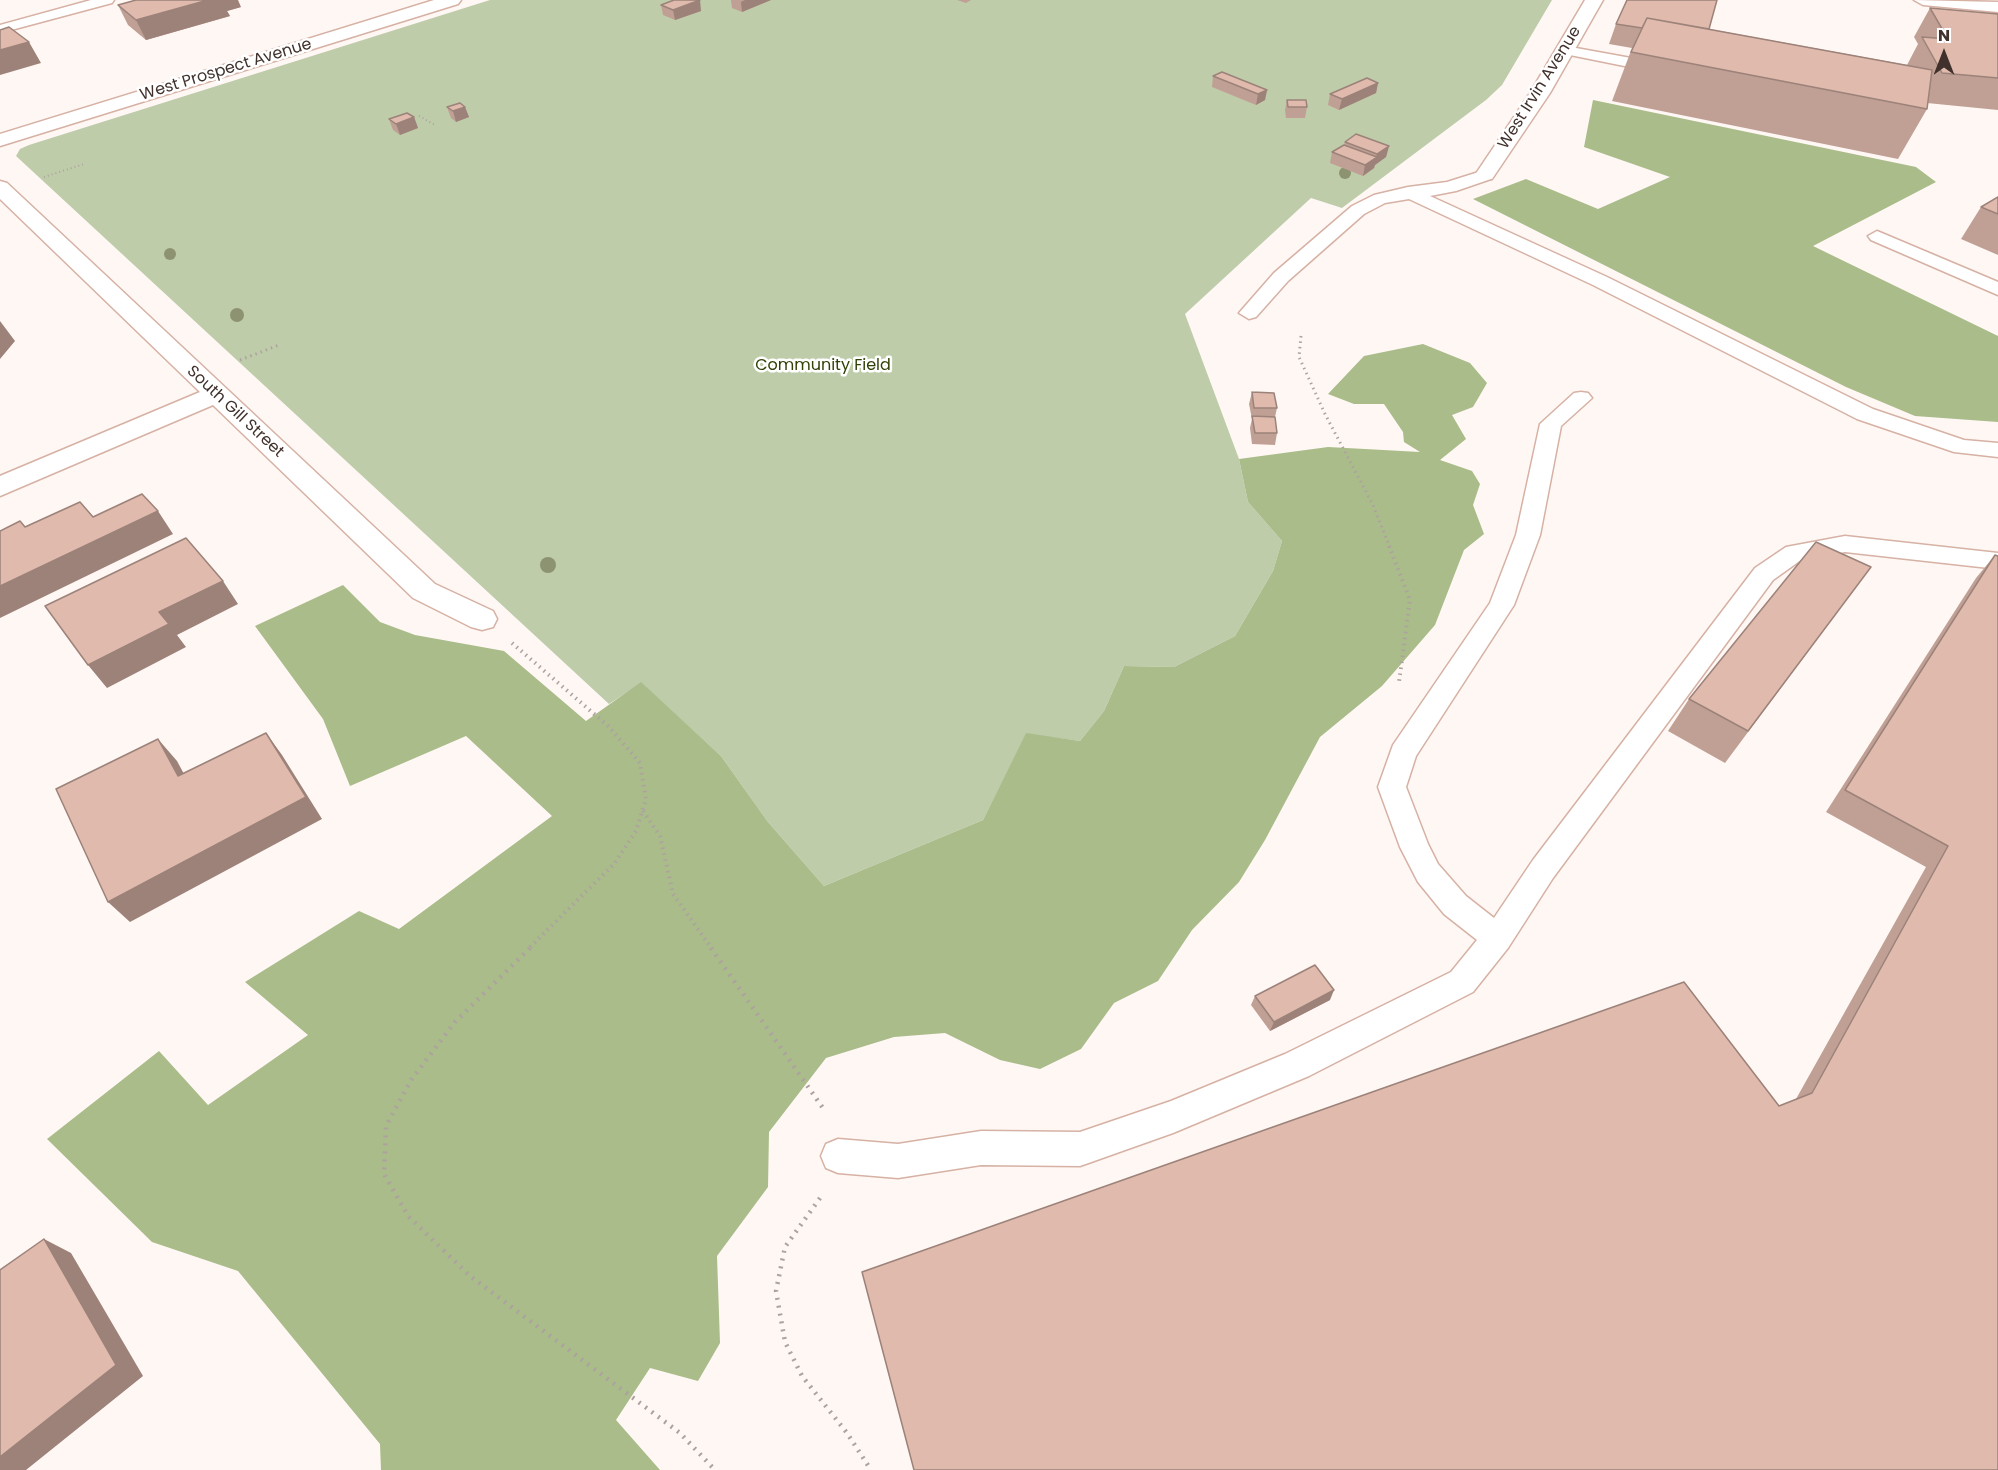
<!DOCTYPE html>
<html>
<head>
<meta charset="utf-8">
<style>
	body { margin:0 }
	#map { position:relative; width:1998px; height:1470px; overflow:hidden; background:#fff7f4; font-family:Poppins,sans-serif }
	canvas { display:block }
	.north { position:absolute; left:1914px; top:24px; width:60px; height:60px; -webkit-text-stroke:4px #fff; paint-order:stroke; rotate:0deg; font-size:16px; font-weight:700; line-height:24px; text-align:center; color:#40312c }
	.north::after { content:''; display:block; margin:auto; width:21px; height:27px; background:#40312c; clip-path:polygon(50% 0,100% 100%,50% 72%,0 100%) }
</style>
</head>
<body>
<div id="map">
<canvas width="1998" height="1470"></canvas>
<div class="north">N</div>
</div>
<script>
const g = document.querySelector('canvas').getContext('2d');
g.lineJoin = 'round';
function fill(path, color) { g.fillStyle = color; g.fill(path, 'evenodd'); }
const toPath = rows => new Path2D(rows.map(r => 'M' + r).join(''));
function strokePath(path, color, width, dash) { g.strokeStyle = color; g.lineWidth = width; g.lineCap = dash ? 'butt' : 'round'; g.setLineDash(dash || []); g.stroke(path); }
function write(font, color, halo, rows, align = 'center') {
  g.font = font + ' Poppins,sans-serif'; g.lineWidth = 5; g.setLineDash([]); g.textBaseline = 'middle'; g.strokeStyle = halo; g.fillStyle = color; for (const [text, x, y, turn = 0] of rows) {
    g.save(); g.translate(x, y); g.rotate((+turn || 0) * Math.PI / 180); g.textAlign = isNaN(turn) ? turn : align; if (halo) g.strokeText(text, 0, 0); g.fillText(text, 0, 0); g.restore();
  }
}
const green = toPath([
	[490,0,1552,0,1502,85,1486,100,1342,208,1311,198,1185,314,1239,459,1248,502,1282,541,1273,571,1235,636,1174,667,1124,666,1104,711,1080,741,1026,734,983,820,824,886,768,822,721,756,641,683,609,704,16,156,20,149,29,145]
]);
const forest = toPath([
	[1593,100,1916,167,1936,182,1813,246,1998,336,1998,422,1915,416,1846,387,1473,199,1526,179,1598,209,1670,177,1584,147],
	[1423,344,1470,363,1487,383,1473,407,1452,415,1466,439,1440,460,1472,471,1480,484,1473,505,1484,534,1464,550,1435,625,1382,686,1320,737,1265,840,1239,882,1192,930,1158,981,1114,1003,1081,1049,1040,1069,1000,1060,945,1033,894,1037,826,1058,769,1132,768,1187,717,1256,720,1343,698,1381,650,1368,616,1420,660,1470,381,1470,380,1444,238,1271,152,1242,47,1139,159,1051,208,1105,308,1035,245,982,359,911,399,929,552,816,466,736,350,786,323,719,255,626,343,585,380,622,415,635,504,651,586,721,641,682,721,756,768,822,824,886,983,820,1026,733,1080,741,1104,711,1124,666,1174,667,1235,636,1273,571,1282,541,1248,502,1239,459,1328,447,1420,452,1404,442,1403,432,1384,404,1354,404,1328,394,1364,356]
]);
const pathFar3 = toPath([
	[419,116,435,125],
	[44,177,84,164]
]);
const pathFar2 = toPath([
	[1301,336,1299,357,1325,414,1373,505,1390,548],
	[240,360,279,345]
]);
const pathFar1 = toPath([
	[1389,546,1410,600,1399,682],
	[512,643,608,726,640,763,646,799,636,831,614,864,528,949],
	[643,811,660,836,673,894,712,949]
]);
const path = toPath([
	[530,948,455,1022,411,1080,386,1126,384,1174,408,1216,470,1276,680,1433,715,1470],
	[711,948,825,1111],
	[820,1198,785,1247,776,1291,785,1342,802,1376,847,1433,871,1470]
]);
const service = toPath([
	[91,0,114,0,112,3,0,33,0,25,91,0],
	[1565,46,1664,64,1672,69,1664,74,1560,53,1558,50,1560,47,1565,46],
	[1485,170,1491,171,1494,175,1491,179,1456,191,1430,196,1607,277,1873,409,1964,440,1998,443,1998,457,1954,452,1857,419,1593,285,1409,199,1385,203,1364,214,1288,281,1256,317,1249,319,1239,313,1274,273,1352,206,1374,195,1408,187,1447,182,1485,170],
	[1877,231,1998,282,1998,295,1871,240,1868,236,1877,231],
	[1581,392,1588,393,1592,398,1561,426,1540,535,1514,605,1416,756,1406,787,1428,844,1438,864,1466,896,1494,918,1533,860,1755,568,1786,547,1845,536,1998,553,1998,569,1845,552,1801,560,1773,580,1553,878,1508,948,1473,992,1309,1076,1173,1133,1080,1166,981,1165,898,1178,838,1173,826,1168,821,1156,826,1144,838,1139,898,1144,981,1131,1080,1132,1171,1101,1285,1054,1451,972,1477,940,1444,914,1418,882,1400,847,1378,787,1393,745,1490,603,1516,535,1540,424,1574,393,1581,392]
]);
const minor = toPath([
	[434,0,461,0,458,4,0,146,0,134,434,0],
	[1585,0,1603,0,1550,93,1492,179,1478,179,1475,175,1530,93,1585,0],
	[0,181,7,183,435,584,493,611,497,619,493,627,482,630,471,627,413,598,213,405,0,496,0,476,200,392,0,199,0,181]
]);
const primary = toPath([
	[1914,0,1998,2,1998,12,1923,5,1914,0]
]);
const trees = [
	[1345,173,6],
	[170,254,6],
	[237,315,7],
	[548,565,8]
];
const wall = toPath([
	[731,0,771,0,742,12,732,8],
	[957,0,971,0,966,3],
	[118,5,241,7,227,11,230,16,146,40,128,25],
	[661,5,701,11,675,20,663,15],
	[1930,8,1998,14,1998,110,1927,103,1927,109,1898,159,1612,101,1632,48,1609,44,1616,24,1709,29,1907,65,1918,44,1914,37],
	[1213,76,1267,90,1265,100,1256,105,1212,87],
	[1378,83,1376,93,1339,110,1328,105,1330,94],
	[1287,100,1307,107,1305,118,1286,118,1285,110],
	[447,107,465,107,469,117,456,122,451,118],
	[414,117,418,128,400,135,393,130,389,119],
	[1345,142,1389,146,1386,157,1375,165,1374,168,1363,176,1330,163,1332,152,1344,145],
	[1998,197,1998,255,1961,239,1981,207],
	[1252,392,1277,408,1275,417,1277,433,1275,445,1252,444,1250,428,1252,419,1249,404],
	[1995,555,1998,1470,1779,1106,1796,1099,1926,867,1826,812,1976,578],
	[1871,567,1725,763,1668,731,1689,699],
	[1255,996,1330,1000,1270,1031,1251,1005]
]);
const shadedWall = toPath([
	[207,0,238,0,241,7,227,11,230,16,146,40,136,20],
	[700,0,701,11,675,20,673,10],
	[745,0,771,0,742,12,741,2],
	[29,42,41,63,0,75,0,50],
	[1378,83,1376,93,1339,110,1342,99],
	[1267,90,1265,100,1256,105,1258,94],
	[465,107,469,117,456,122,453,111],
	[414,117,418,128,400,135,396,124],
	[1389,146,1386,157,1375,165,1374,168,1363,176,1365,165,1376,157,1377,154],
	[0,321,15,341,0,359],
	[158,511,173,534,0,618,0,586],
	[223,581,238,604,177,635,186,647,107,688,88,665,159,612],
	[266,733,282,755,322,819,130,922,108,902],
	[158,739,177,761,197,798,178,776],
	[1334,990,1330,1000,1270,1031,1274,1022],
	[44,1239,71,1253,143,1376,26,1470,0,1470,0,1457]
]);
const building = toPath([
	[136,0,208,0,136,20,118,5,136,0],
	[674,0,700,0,673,10,661,5,674,0],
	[1627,0,1717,0,1709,29,1647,18,1642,28,1616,24,1627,0],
	[1930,8,1998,14,1998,78,1942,73,1922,37,1948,39,1930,8],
	[1647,18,1932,70,1927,109,1631,52,1647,18],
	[9,27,29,42,0,50,0,30,9,27],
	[1222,72,1267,90,1258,94,1213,76,1222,72],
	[1367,78,1378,83,1342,99,1330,94,1367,78],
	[1287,100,1306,100,1307,107,1288,107,1287,100],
	[460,103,465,107,453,111,447,107,460,103],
	[407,113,414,117,396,124,389,119,407,113],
	[1356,134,1389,146,1377,154,1345,142,1356,134],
	[1344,145,1377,157,1365,165,1332,152,1344,145],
	[1998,197,1998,214,1981,207,1998,197],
	[1252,392,1274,393,1277,408,1254,408,1252,392],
	[1252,416,1275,417,1277,433,1255,433,1252,416],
	[142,494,158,511,0,586,0,531,20,521,25,527,80,502,93,517,142,494],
	[186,538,223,581,159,612,169,624,88,665,45,606,186,538],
	[1816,542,1871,567,1748,731,1689,699,1816,542],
	[1995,555,1998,556,1998,1470,914,1470,862,1272,1684,982,1779,1106,1812,1093,1948,846,1845,790,1995,555],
	[266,733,306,797,108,902,56,789,158,739,178,776,266,733],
	[1315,965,1334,990,1274,1022,1255,996,1315,965],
	[44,1239,116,1365,0,1457,0,1270,44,1239]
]);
const farStreetnames = [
	["West Prospect Avenue",226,70,-17],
	["West Irvin Avenue",1540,88,-58],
	["South Gill Street",235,412,43]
];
const farParknames = [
	["Community Field",823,366]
];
fill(green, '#beccaa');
fill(forest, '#a9bc89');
strokePath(service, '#d6b1a4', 3);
strokePath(minor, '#d6b1a4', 3);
strokePath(primary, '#d6b1a4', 3);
strokePath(pathFar3, '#ada29f', 2, [1, 3]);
strokePath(pathFar2, '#ada29f', 3, [1.5, 4]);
strokePath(pathFar1, '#ada29f', 4, [1.5, 4.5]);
strokePath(path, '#ada29f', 4.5, [2, 6]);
fill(service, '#fff');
fill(minor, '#fff');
fill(primary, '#fff');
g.fillStyle = '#8d9371';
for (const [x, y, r] of trees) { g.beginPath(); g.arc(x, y, r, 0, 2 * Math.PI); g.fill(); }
fill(wall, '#c0a095');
fill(shadedWall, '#9c8279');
fill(building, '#dfbaad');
strokePath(building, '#9c8279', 1.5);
write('16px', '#40312c', '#fff', farStreetnames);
write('16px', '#304106', '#fff', farParknames);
</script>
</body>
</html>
